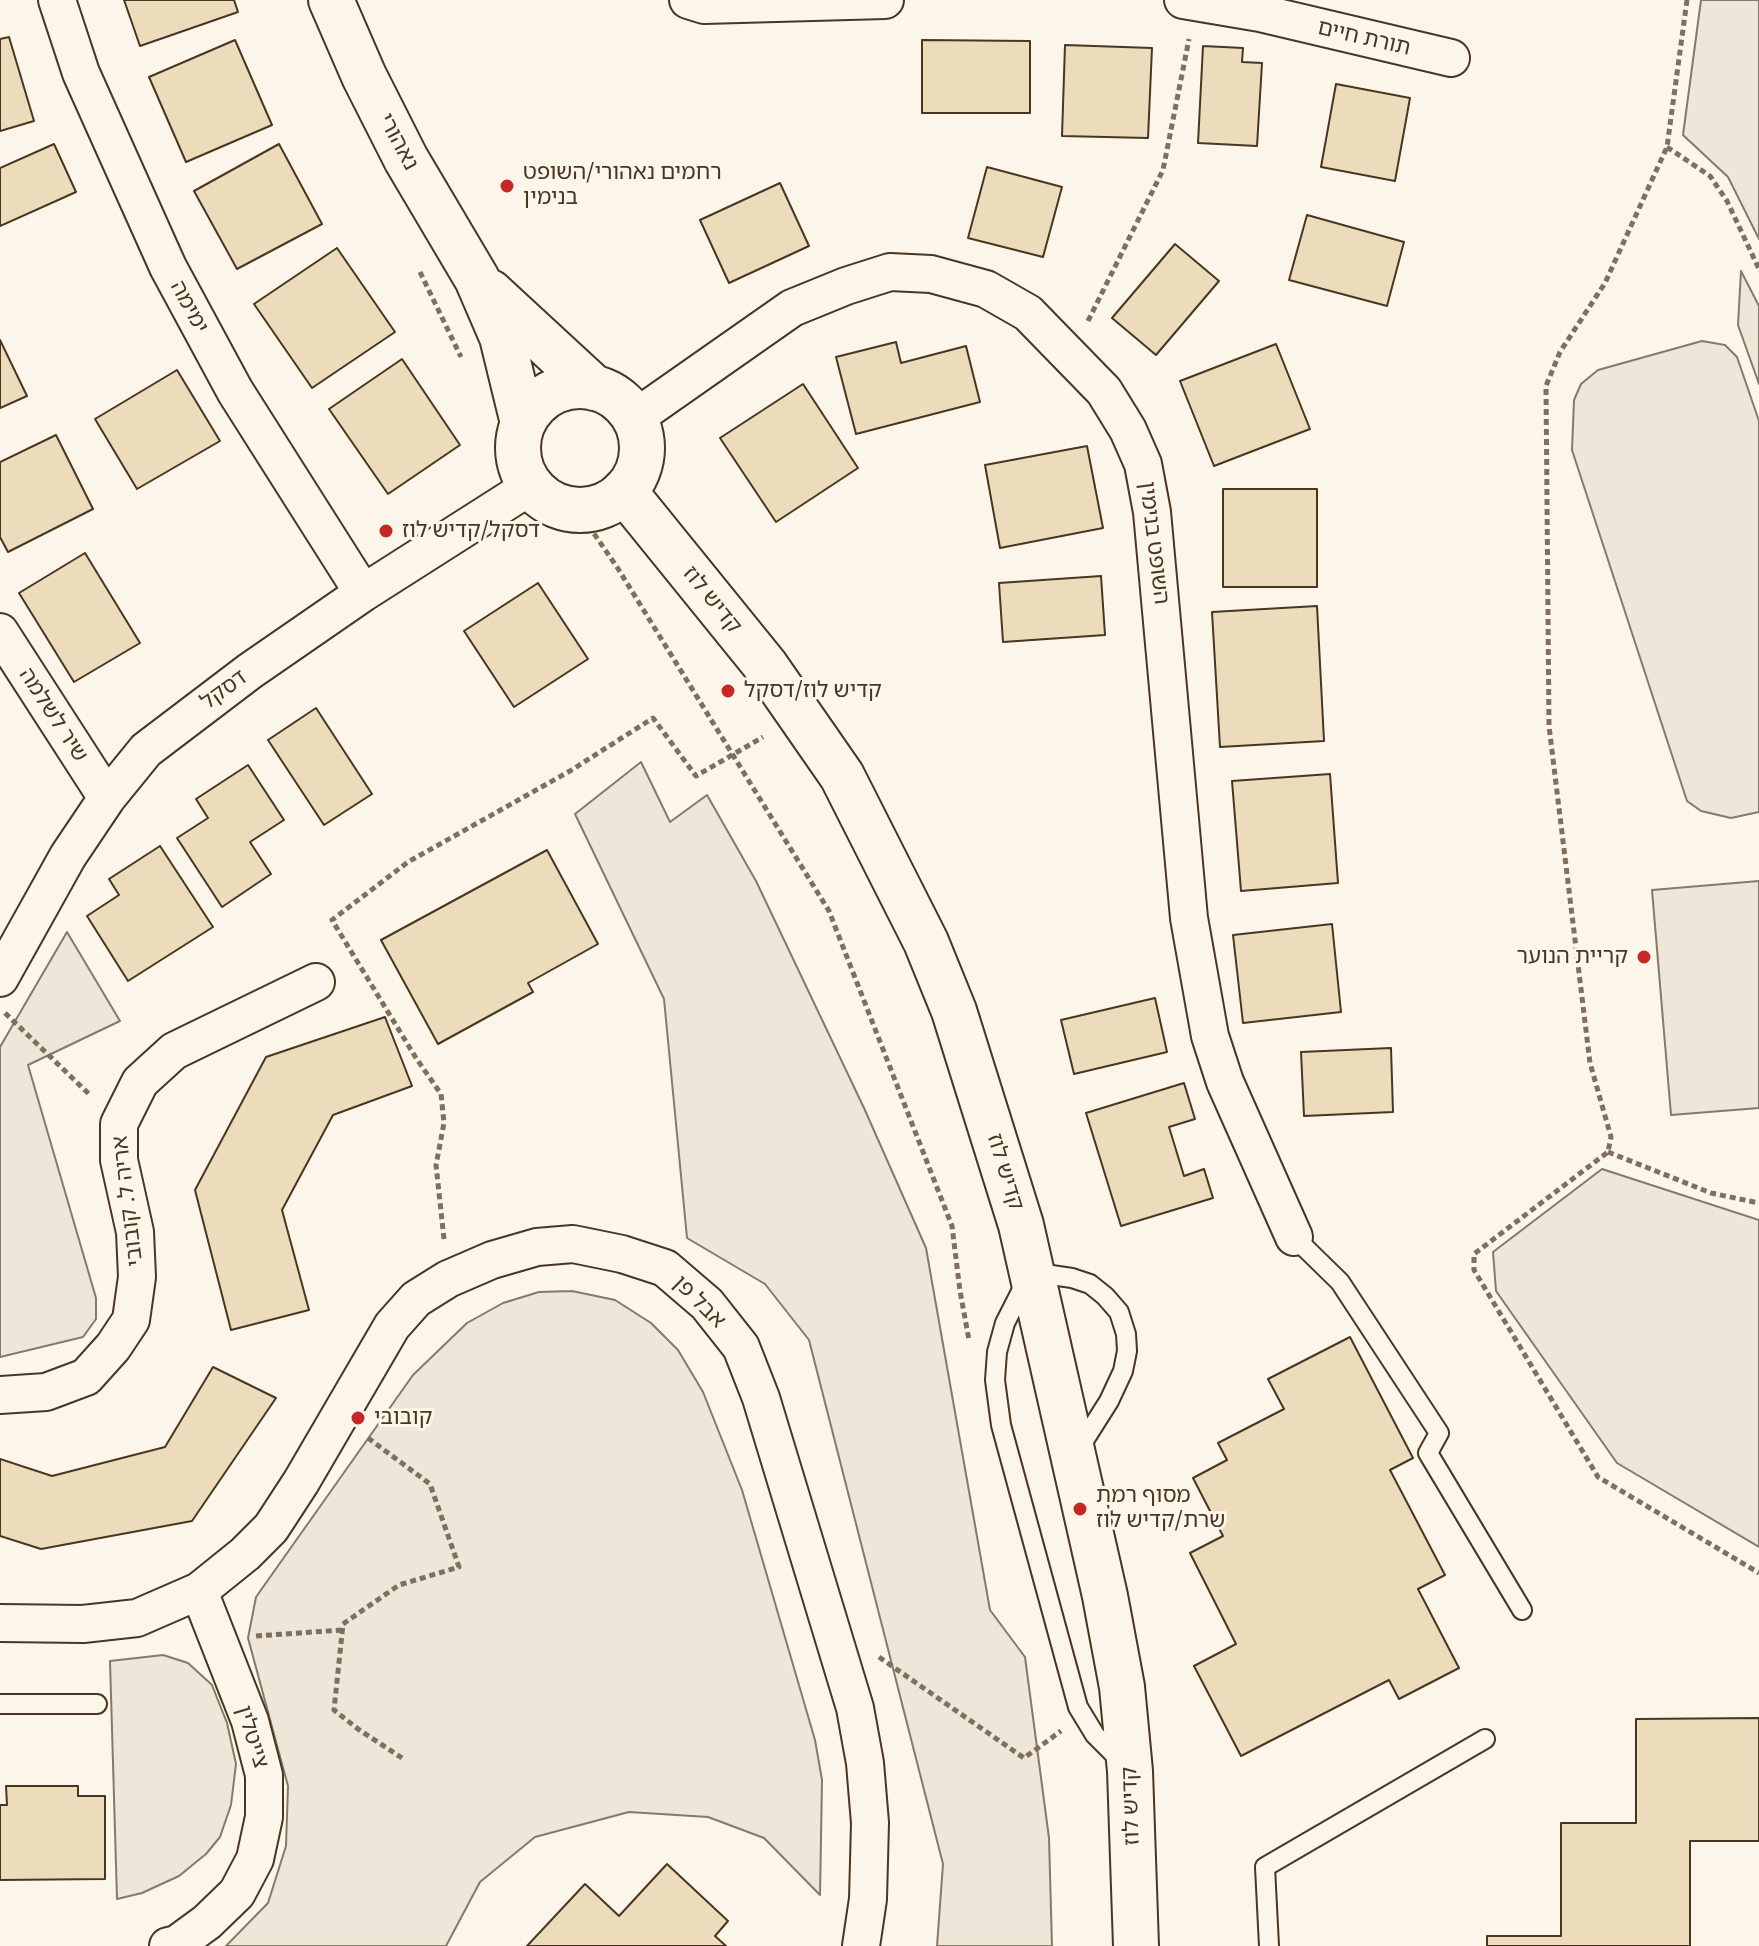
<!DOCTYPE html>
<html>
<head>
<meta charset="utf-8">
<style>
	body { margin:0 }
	canvas { display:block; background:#fbf6e9 }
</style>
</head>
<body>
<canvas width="1759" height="1946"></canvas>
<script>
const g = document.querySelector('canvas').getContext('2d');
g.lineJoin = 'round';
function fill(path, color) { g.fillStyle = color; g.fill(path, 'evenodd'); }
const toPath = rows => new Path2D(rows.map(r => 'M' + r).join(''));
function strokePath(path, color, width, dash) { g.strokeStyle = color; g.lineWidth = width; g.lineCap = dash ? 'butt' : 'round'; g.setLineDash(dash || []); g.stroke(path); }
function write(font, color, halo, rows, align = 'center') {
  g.font = font + ' "IBM Plex Sans","Noto Sans Hebrew",sans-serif'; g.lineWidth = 6; g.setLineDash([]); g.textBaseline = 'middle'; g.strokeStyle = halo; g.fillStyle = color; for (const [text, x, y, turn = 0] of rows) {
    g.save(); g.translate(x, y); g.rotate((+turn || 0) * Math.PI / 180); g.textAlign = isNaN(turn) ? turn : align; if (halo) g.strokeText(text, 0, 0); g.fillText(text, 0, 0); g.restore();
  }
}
const green = toPath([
	[1701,0,1759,0,1759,239,1728,177,1683,135,1701,0],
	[1741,271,1759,306,1759,384,1738,325,1741,271],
	[1702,341,1725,345,1737,357,1759,421,1759,812,1731,818,1701,811,1687,801,1572,450,1574,400,1581,384,1598,370,1702,341],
	[641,762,670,822,707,795,756,881,864,1108,926,1248,990,1610,1025,1657,1049,1838,1052,1946,937,1946,943,1864,809,1340,765,1284,687,1238,664,999,575,814,641,762],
	[1759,881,1759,1108,1671,1115,1652,890,1759,881],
	[67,932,120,1021,28,1065,96,1298,96,1319,83,1337,0,1357,0,1047,67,932],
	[1602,1169,1759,1220,1759,1547,1617,1463,1496,1291,1493,1252,1602,1169],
	[572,1291,615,1300,651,1323,678,1350,703,1392,742,1490,815,1740,822,1780,820,1895,764,1838,708,1817,629,1812,535,1837,480,1882,446,1946,226,1946,268,1903,286,1846,288,1786,248,1638,256,1597,413,1375,467,1323,503,1303,539,1292,572,1291],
	[163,1655,188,1663,212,1685,227,1723,236,1764,231,1805,220,1837,206,1854,179,1876,142,1893,117,1899,110,1661,163,1655]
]);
const building = toPath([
	[124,0,234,0,238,12,140,46,124,0],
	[9,37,34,121,0,131,0,39,9,37],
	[235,40,272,125,186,162,149,77,235,40],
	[922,40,1030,41,1030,113,922,113,922,40],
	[1065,45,1152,48,1148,138,1062,136,1065,45],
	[1203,46,1243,48,1242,62,1262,63,1257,146,1198,143,1203,46],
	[1336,84,1410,98,1395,181,1321,167,1336,84],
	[54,144,76,192,0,226,0,168,54,144],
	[279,144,322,224,237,269,194,191,279,144],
	[987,167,1062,187,1043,257,968,238,987,167],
	[780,183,809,246,729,283,700,220,780,183],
	[1307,215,1404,242,1387,306,1289,280,1307,215],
	[1175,244,1219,281,1156,355,1112,318,1175,244],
	[337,248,395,332,312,388,254,304,337,248],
	[0,340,27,396,0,408,0,340],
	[896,342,901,363,966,346,980,402,856,434,836,357,896,342],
	[1276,344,1310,429,1214,466,1180,381,1276,344],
	[402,359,460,445,388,494,329,409,402,359],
	[177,370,220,441,137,489,95,419,177,370],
	[803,384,858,468,776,522,720,438,803,384],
	[56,435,93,509,8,552,0,537,0,462,56,435],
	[1087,446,1103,528,1000,548,985,465,1087,446],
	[1223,489,1317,489,1317,587,1223,587,1223,489],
	[85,553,140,643,74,682,19,593,85,553],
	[1101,576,1105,635,1003,642,999,583,1101,576],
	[538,583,588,659,514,707,464,631,538,583],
	[1317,606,1324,741,1220,747,1212,612,1317,606],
	[316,708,372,794,324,825,268,740,316,708],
	[248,765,284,820,250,842,271,874,222,907,177,838,208,818,196,799,248,765],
	[1330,774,1338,883,1241,891,1232,781,1330,774],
	[160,846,213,927,128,981,87,916,119,895,109,879,160,846],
	[547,850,598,944,528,983,533,992,438,1044,381,940,547,850],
	[1332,924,1341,1012,1243,1023,1233,935,1332,924],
	[1155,998,1167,1052,1074,1074,1061,1020,1155,998],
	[385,1017,412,1086,333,1115,282,1210,309,1310,231,1330,195,1190,266,1057,385,1017],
	[1391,1048,1393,1112,1304,1116,1301,1052,1391,1048],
	[1184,1083,1195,1119,1169,1127,1184,1176,1204,1169,1213,1198,1121,1226,1086,1113,1184,1083],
	[1350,1337,1413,1458,1390,1470,1445,1575,1418,1589,1459,1668,1399,1699,1389,1680,1241,1756,1194,1666,1236,1644,1190,1553,1223,1536,1193,1478,1227,1460,1218,1443,1284,1409,1268,1379,1350,1337],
	[213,1367,276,1398,192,1521,41,1549,0,1536,0,1459,52,1476,165,1447,213,1367],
	[1759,1718,1759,1841,1690,1841,1690,1946,1487,1946,1487,1936,1561,1936,1561,1823,1636,1823,1636,1719,1759,1718],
	[6,1786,78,1786,78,1796,105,1796,105,1879,0,1880,0,1805,7,1805,6,1786],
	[667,1864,728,1921,715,1936,726,1946,527,1946,585,1884,619,1916,667,1864]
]);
const path = toPath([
	[1687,0,1667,147,1605,283,1560,352,1546,386,1549,726,1590,1063,1611,1137,1608,1152,1474,1254,1474,1270,1598,1477,1759,1573],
	[1667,147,1710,176,1727,201,1759,269],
	[420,272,461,357],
	[1088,321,1163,170,1189,39],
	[577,509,617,567,829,911,952,1226,960,1291,969,1340],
	[5,1013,90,1095],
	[1608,1152,1711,1193,1759,1203],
	[444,1239,436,1165,444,1123,441,1094,416,1058,332,920,408,862,570,771,653,718,696,776,763,737],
	[368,1438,430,1484,459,1567,399,1585,343,1624,334,1710,358,1729,402,1758],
	[256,1636,342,1630],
	[879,1657,1024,1758,1061,1731]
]);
const lane = toPath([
	[1294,1237,1340,1282,1439,1433,1428,1453,1522,1610],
	[1078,1450,1109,1401,1123,1371,1127,1351,1126,1334,1119,1312,1105,1296,1090,1284,1072,1278,1031,1272,1005,1323,997,1352,995,1380,1001,1425,1078,1707,1095,1735,1123,1763],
	[0,1704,97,1704],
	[1269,1946,1265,1867,1485,1739]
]);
const street = toPath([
	[57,0,81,73,168,267,235,391,363,593],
	[688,0,704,5,885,0],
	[1183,0,1260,13,1451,58],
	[635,418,792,308,846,286,890,272,931,274,986,289,1028,313,1104,391,1128,430,1143,464,1152,512,1189,918,1210,1036,1225,1082,1294,1237],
	[0,632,107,798],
	[0,978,68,856,107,798,146,750,250,671,363,593,531,486],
	[0,1395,46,1392,86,1377,113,1347,131,1320,137,1277,135,1232,119,1160,119,1124,140,1082,174,1051,316,982],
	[0,1623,83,1624,137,1618,199,1591,245,1554,271,1528,301,1482,392,1326,416,1299,448,1279,492,1260,537,1247,573,1244,622,1254,665,1268,707,1304,741,1347,761,1398,855,1708,865,1763,870,1823,868,1899,861,1946],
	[168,1946,177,1944,207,1922,237,1893,255,1859,264,1817,264,1775,250,1721,199,1591]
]);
const secondary = toPath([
	[331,0,364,76,406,159,477,279,502,337,523,423],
	[490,292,594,388],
	'518 448a62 62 0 1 1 124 0a62 62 0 1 1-124 0Z',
	[624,491,765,665,842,776,926,942,954,1011,1021,1225,1105,1596,1122,1687,1130,1771,1136,1946]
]);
const markers = [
	[507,186,8,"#c62828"],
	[386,531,8,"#c62828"],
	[728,691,8,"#c62828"],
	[1644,957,8,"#c62828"],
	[358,1418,8,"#c62828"],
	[1080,1509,8,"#c62828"]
];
const streetNames = [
	["תורת חיים",1364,38,13],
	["נאהורי",398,142,62],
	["ימימה",189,307,62],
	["השופט בנימין",1154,543,83],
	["קדיש לוז",712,600,51],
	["דסקל",224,690,-36],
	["שיר לשלמה",53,715,57],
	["קדיש לוז",1005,1172,73],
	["אריה ל. קובובי",128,1201,-97],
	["אבל פן",699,1302,45],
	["צייטלין",252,1737,73],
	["קדיש לוז",1131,1806,-92]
];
const poiNames = [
	["רחמים נאהורי/השופט",523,173],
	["בנימין",523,198],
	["דסקל/קדיש לוז",402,531],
	["קדיש לוז/דסקל",744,691],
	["קריית הנוער",1628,957,"right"],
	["קובובי",374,1418],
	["מסוף רמת",1096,1496],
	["שרת/קדיש לוז",1096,1521]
];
fill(green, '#ede6d9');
strokePath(green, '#887966', 2);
fill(building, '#ecdcbc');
strokePath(building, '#4a3520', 2);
strokePath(lane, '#4a3520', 22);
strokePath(street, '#4a3520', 40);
strokePath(secondary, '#4a3520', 48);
strokePath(path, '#7f6f5c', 5, [6, 4]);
strokePath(lane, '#fbf6e9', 18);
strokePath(street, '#fbf6e9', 36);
strokePath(secondary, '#fbf6e9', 44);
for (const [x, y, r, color] of markers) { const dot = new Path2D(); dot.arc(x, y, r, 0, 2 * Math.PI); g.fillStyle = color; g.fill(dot); strokePath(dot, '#fbf6e9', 3); }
write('22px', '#4a3520', '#fbf6e9', streetNames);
write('22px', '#4a3520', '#fbf6e9', poiNames, 'left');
</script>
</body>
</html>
